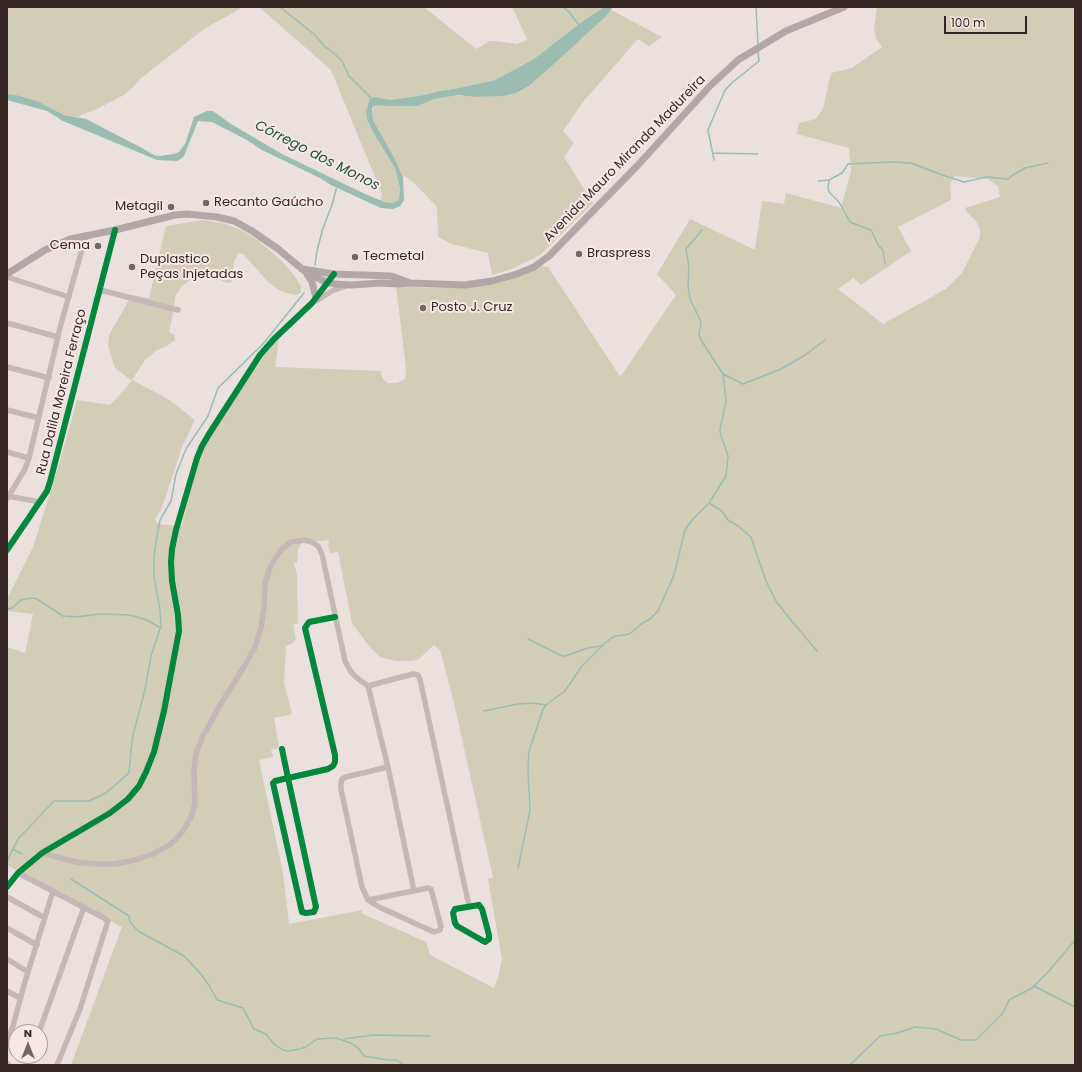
<!DOCTYPE html>
<html>
<head>
<meta charset="utf-8">
<style>
	body { margin:0 }
	#map { position:relative; width:1082px; height:1072px; overflow:hidden; background:#eae0dd; font-family:Poppins,sans-serif }
	canvas { display:block }
	.frame { position:absolute; inset:0; border:8px solid #332625; pointer-events:none }
	.north { position:absolute; left:8px; top:1024px; width:40px; height:40px; box-sizing:border-box; background:#f8e8e3; border:1px solid #a99a97; border-radius:50%; rotate:0deg; font-size:11px; font-weight:700; line-height:16px; text-align:center; color:#332625 }
	.north::after { content:''; display:block; margin:auto; width:14px; height:18px; background:#736765; clip-path:polygon(50% 0,100% 100%,50% 72%,0 100%) }
	.scale { position:absolute; left:944px; top:16px; width:83px; height:18px; box-sizing:border-box; border:2px solid #332625; border-top:0; padding-left:5px; font-size:12px; line-height:14px; white-space:nowrap; color:#332625; -webkit-text-stroke:3px #f8e8e3; paint-order:stroke }
</style>
</head>
<body>
<div id="map">
<canvas width="1082" height="1072"></canvas>
<div class="frame"></div>
<div class="north">N</div>
<div class="scale">100 m</div>
</div>
<script>
const g = document.querySelector('canvas').getContext('2d');
g.lineJoin = 'round';
function fill(path, color) { g.fillStyle = color; g.fill(path, 'evenodd'); }
const toPath = rows => new Path2D(rows.map(r => 'M' + r).join(''));
function strokePath(path, color, width, dash) { g.strokeStyle = color; g.lineWidth = width; g.lineCap = dash ? 'butt' : 'round'; g.setLineDash(dash || []); g.stroke(path); }
function write(font, color, halo, rows, align = 'center') {
  g.font = font + ' Poppins,sans-serif'; g.lineWidth = 4; g.setLineDash([]); g.textBaseline = 'middle'; g.strokeStyle = halo; g.fillStyle = color; for (const [text, x, y, turn = 0] of rows) {
    g.save(); g.translate(x, y); g.rotate((+turn || 0) * Math.PI / 180); g.textAlign = isNaN(turn) ? turn : align; if (halo) g.strokeText(text, 0, 0); g.fillText(text, 0, 0); g.restore();
  }
}
const green = toPath([
	[7,7,243,7,204,29,140,79,133,87,124,95,93,111,81,115,79,117,64,115,37,101,16,95,7,94],
	[259,7,424,7,476,49,490,41,495,41,517,44,527,40,526,37,512,7,604,7,579,24,534,59,495,80,459,88,440,91,424,95,391,100,374,97,370,99,367,119,373,132,395,168,400,188,399,200,392,203,381,201,382,194,331,70],
	[877,7,1075,7,1075,1065,71,1065,122,927,7,865,7,647,25,653,33,614,7,611,7,599,33,547,58,468,77,400,110,405,132,381,115,368,108,346,109,335,132,295,149,298,166,226,203,220,226,224,245,232,259,241,283,262,296,278,301,286,301,293,295,295,283,292,276,288,268,282,243,254,239,253,234,261,232,280,231,283,227,283,213,277,200,276,189,281,181,287,175,297,174,309,169,332,174,335,175,340,167,346,157,350,145,360,132,380,168,399,195,420,182,447,166,496,161,509,155,520,158,524,182,526,196,468,210,436,228,407,275,341,279,338,275,367,380,371,383,379,388,383,397,383,405,379,406,368,396,287,465,288,539,266,548,267,619,375,621,376,676,295,657,274,690,219,755,250,762,201,784,204,786,193,841,208,851,171,849,148,797,134,799,123,816,119,823,108,831,73,852,68,882,47,876,38,874,30],
	[954,176,988,179,998,186,1000,197,965,208,967,212,976,221,980,229,980,237,962,273,946,289,883,324,838,289,853,278,861,285,911,251,898,227,951,200,950,185],
	[329,540,328,545,330,553,338,552,352,623,369,646,380,657,396,661,410,661,419,659,434,645,440,650,454,703,493,878,488,879,502,959,498,978,494,988,430,955,426,942,361,913,363,910,289,924,283,873,259,760,273,757,271,750,279,748,274,718,292,714,284,683,286,646,292,644,296,639,293,625,298,623,297,575,294,563,297,563,298,550,302,543],
	[611,10,662,37,649,46,638,39,583,102,563,131,574,143,564,157,593,203,540,255,512,269,492,275,488,253,452,244,438,237,437,207,417,186,407,177,403,176,396,161,373,120,373,106,376,104,387,106,418,106,434,99,459,95,471,97,504,96,516,93,529,86,555,63]
]);
const water = toPath([
	[604,7,613,7,605,17,555,63,529,86,516,93,504,96,474,97,459,95,434,99,418,106,387,106,374,105,372,108,373,120,396,161,403,177,404,200,400,206,393,209,381,208,331,185,320,178,262,150,247,140,212,122,198,121,184,156,182,158,177,161,157,160,63,121,47,111,7,100,7,94,16,95,37,101,64,115,86,119,142,148,154,155,159,156,174,154,179,152,185,144,194,117,207,111,213,111,231,124,282,154,363,193,384,202,392,203,399,200,400,188,395,168,373,132,367,119,366,111,370,99,374,97,391,100,424,95,440,91,459,88,495,80,534,59,579,24]
]);
const stream = toPath([
	[280,7,315,35,325,47,329,49,342,61,349,76,371,98],
	[563,7,569,12,579,25],
	[756,7,758,45],
	[713,153,758,154],
	[714,160,708,130,725,90,733,82,759,61,758,51],
	[829,180,828,188,829,192,839,202,850,222,871,230,878,245,883,250,885,264],
	[818,181,829,180,842,173,848,164,891,162,911,163,942,175,964,182,987,177,1008,179,1013,175,1025,168,1048,163],
	[315,265,317,251,323,228,332,205,337,186],
	[723,374,743,384,781,369,805,355,825,340],
	[709,503,722,511,728,520,738,526,751,537,766,581,776,601,790,619,817,651],
	[7,609,12,608,21,600,31,598,37,599,63,616,76,617,100,614,130,615,147,620,161,628],
	[528,639,562,656,565,656,588,648,601,646],
	[484,711,518,704,532,703,546,705],
	[13,849,22,854],
	[7,861,18,839,54,801,89,801,106,793,129,773,131,750,133,735,145,690,151,656,161,626,160,610,154,576,154,557,156,542,160,520,171,501,176,474,186,449,208,416,218,388,263,344,304,293],
	[518,868,530,810,528,771,529,751,543,709,546,705,565,691,582,666,606,642,615,636,625,635,631,633,641,624,650,619,658,611,674,575,685,530,693,519,709,503,726,476,728,456,721,436,720,429,726,402,723,374,701,340,699,334,701,322,690,299,688,286,689,269,686,249,702,230],
	[71,879,129,916,130,922,138,931,184,956,201,974,210,987,217,1000,243,1008,254,1029,266,1034,274,1044,283,1050,288,1051,300,1049,306,1047,317,1039,336,1038,351,1043,358,1048,364,1056,388,1060,397,1060,404,1065],
	[1034,986,1075,1007],
	[344,1039,373,1035,430,1036],
	[850,1065,880,1036,897,1033,915,1027,936,1029,961,1040,974,1040,977,1039,1003,1013,1009,1000,1032,988,1049,971,1075,940]
]);
const minor = toPath([
	[7,277,69,297],
	[100,290,178,310],
	[316,301,332,291,346,286],
	[7,323,58,337],
	[7,367,49,378],
	[7,410,39,418],
	[7,452,29,458],
	[7,496,40,502],
	[7,499,25,469,29,458,61,324,86,235],
	[7,550,47,491,50,482,115,230],
	[368,686,413,674,418,675,420,679,469,906],
	[368,686,388,767,414,891],
	[282,749,288,778,316,907,314,912,306,913,302,912,273,783,275,781,288,778,328,769,333,766,335,762,335,755,305,628,309,622,335,617],
	[42,853,76,862,96,864,115,864,135,860,153,854,171,844,183,831,191,817,195,804,194,769,196,754,202,738,219,707,245,665,256,645,261,627,264,608,265,584,269,570,274,560,282,549,291,542,304,540,312,542,318,546,322,554,345,661,351,672,357,678,368,686],
	[18,873,104,918,108,921,80,1009,57,1065],
	[7,887,18,873,42,853,110,813,128,799,139,786,146,772,154,752,164,711,179,631,178,615,172,581,171,562,172,549,176,530,197,458,202,446,209,434,260,355,274,339,312,303,334,274],
	[7,897,45,918],
	[368,900,428,888,431,889,439,919,441,926,440,930,434,932,379,907,368,900,362,887,341,789,341,783,342,779,346,777,388,767],
	[479,905,482,909,489,935,489,939,485,942,457,926,455,923,453,913,455,909,479,905],
	[7,928,37,945],
	[7,959,28,972],
	[7,991,20,998],
	[39,1032,84,907],
	[7,1041,13,1026,24,985,53,891],
	[7,1063,9,1065],
	[26,1065,30,1056]
]);
const major = toPath([
	[302,269,334,274,391,276,408,282],
	[7,274,45,250,70,239,115,230,175,215,187,214,217,217,234,221,252,231,278,249,307,273,324,281,334,284,352,285,380,283,398,284,410,283,465,285,492,281,517,274,534,267,549,256,638,165,710,86,738,60,786,31,844,7],
	[307,274,312,282,316,298]
]);
const cycleway = toPath([
	[7,550,47,491,50,482,115,230],
	[282,749,288,778,316,907,314,912,306,913,302,912,273,783,275,781,288,778,328,769,333,766,335,762,335,755,305,628,309,622,335,617],
	[7,887,18,873,42,853,110,813,128,799,139,786,146,772,154,752,164,711,179,631,178,615,172,581,171,562,172,549,176,530,197,458,202,446,209,434,260,355,274,339,312,303,334,274],
	[479,905,482,909,489,935,489,939,485,942,457,926,455,923,453,913,455,909,479,905]
]);
const markers = [
	[206,203,4,"#736765"],
	[171,207,4,"#736765"],
	[98,246,4,"#736765"],
	[579,254,4,"#736765"],
	[355,257,4,"#736765"],
	[132,267,4,"#736765"],
	[423,308,4,"#736765"]
];
const streetNames = [
	["Avenida Mauro Miranda Madureira",625,159,-46],
	["Rua Dalila Moreira Ferraço",62,392,-76]
];
const poiNames = [
	["Recanto Gaúcho",214,203],
	["Metagil",163,207,"right"],
	["Cema",90,246,"right"],
	["Braspress",587,254],
	["Tecmetal",363,257],
	["Duplastico",140,260],
	["Peças Injetadas",140,275],
	["Posto J. Cruz",431,308]
];
const waterNames = [
	["Córrego dos Monos",317,156,27]
];
fill(green, '#d1cdb7');
fill(water, '#9abcb1');
strokePath(stream, '#9abcb1', 1.5);
strokePath(minor, '#c3b8b6', 5.5);
strokePath(major, '#b1a7a6', 7);
strokePath(cycleway, '#00873e', 6);
for (const [x, y, r, color] of markers) { const dot = new Path2D(); dot.arc(x, y, r, 0, 2 * Math.PI); g.fillStyle = color; g.fill(dot); strokePath(dot, '#f8e8e3', 1.5); }
write('13px', '#332625', '#f8e8e3', streetNames);
write('13px', '#332625', '#f8e8e3', poiNames, 'left');
write('italic 14px', '#1d5246', '#f8e8e3', waterNames);
</script>
</body>
</html>
